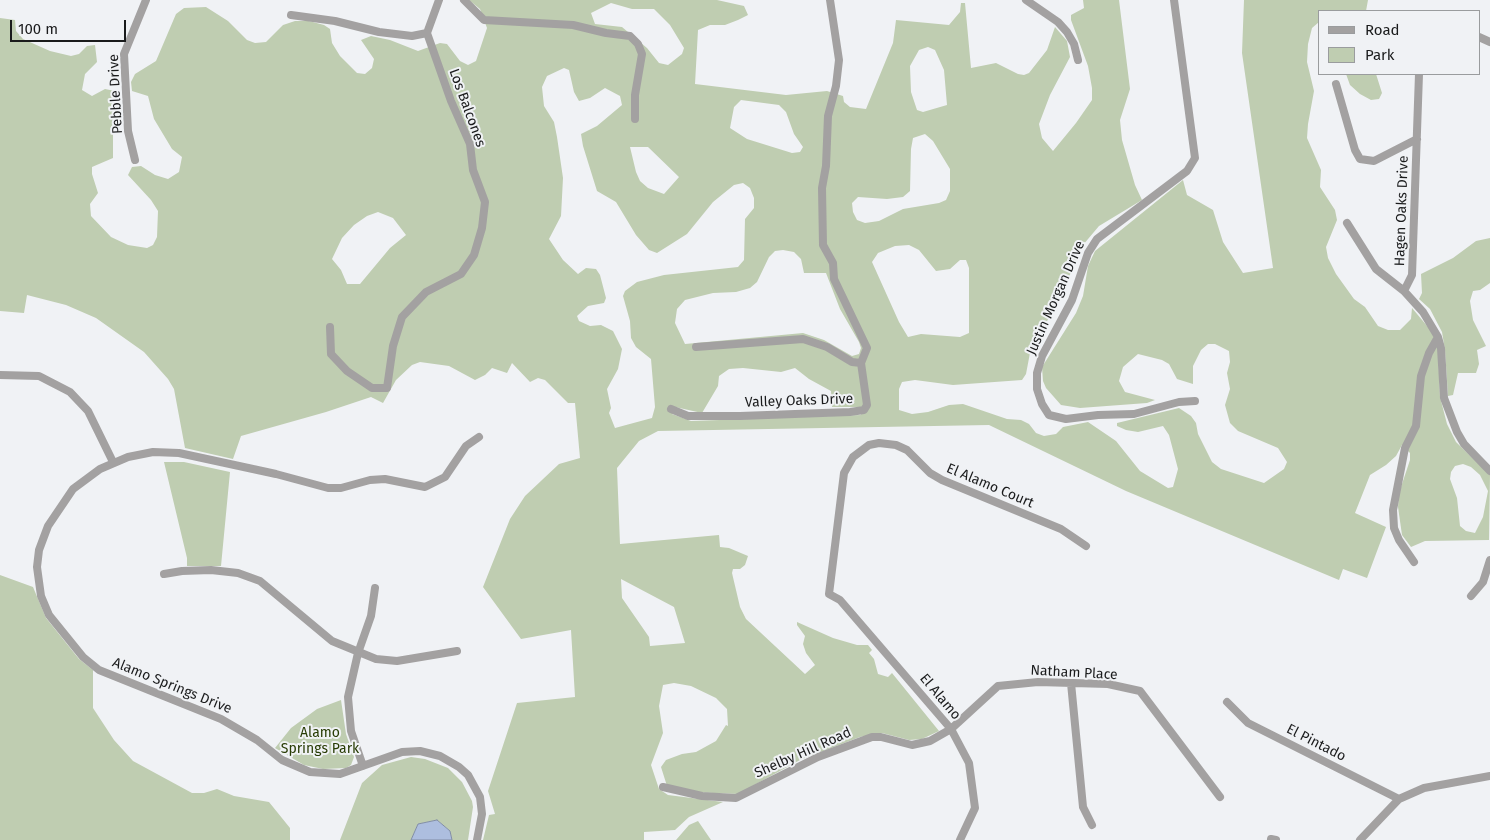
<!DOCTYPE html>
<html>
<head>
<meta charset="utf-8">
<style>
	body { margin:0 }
	#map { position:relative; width:1490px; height:840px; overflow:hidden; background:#f0f2f5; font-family:"Fira Sans",sans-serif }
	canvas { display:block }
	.legend { position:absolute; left:1318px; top:10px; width:162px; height:65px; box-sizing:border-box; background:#f0f2f5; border:1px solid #9a9c9e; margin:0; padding:6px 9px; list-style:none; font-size:15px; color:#1a1b1c }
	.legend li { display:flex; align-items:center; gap:10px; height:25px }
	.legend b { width:25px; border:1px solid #9a9c9e }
	.scale { position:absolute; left:10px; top:20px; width:116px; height:22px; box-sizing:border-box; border:2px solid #1a1b1c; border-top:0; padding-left:6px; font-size:15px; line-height:18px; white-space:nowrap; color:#1a1b1c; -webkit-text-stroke:4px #f0f2f5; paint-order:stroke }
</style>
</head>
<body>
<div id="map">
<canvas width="1490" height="840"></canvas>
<ul class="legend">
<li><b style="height:6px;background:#a3a1a1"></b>Road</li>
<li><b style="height:14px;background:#bfcdb1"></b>Park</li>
</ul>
<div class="scale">100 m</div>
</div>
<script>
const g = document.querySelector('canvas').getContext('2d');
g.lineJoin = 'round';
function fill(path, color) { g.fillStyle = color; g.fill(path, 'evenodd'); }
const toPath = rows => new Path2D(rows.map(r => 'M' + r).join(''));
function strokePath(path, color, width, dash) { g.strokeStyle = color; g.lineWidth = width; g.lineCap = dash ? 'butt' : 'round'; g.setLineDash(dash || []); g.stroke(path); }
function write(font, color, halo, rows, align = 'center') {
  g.font = font + ' "Fira Sans",sans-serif'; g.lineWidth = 4; g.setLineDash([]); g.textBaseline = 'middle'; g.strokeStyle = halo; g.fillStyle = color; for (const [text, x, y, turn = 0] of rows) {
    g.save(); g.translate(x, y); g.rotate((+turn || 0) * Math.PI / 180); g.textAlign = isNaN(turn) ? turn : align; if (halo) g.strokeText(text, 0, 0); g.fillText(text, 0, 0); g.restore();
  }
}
const green = toPath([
	[469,0,717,0,744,6,748,15,738,20,725,25,710,25,698,30,695,84,786,95,827,91,843,96,844,102,850,107,866,109,893,43,896,20,949,25,960,12,961,3,965,3,971,68,996,63,1018,74,1024,75,1029,73,1047,50,1055,27,1067,41,1070,57,1050,95,1039,124,1042,138,1053,151,1076,123,1092,100,1092,88,1088,66,1071,20,1071,15,1084,8,1083,0,1119,0,1130,89,1120,120,1122,140,1135,185,1142,200,1099,226,1083,245,1058,302,1042,330,1033,337,1026,374,1022,380,953,385,915,380,902,382,899,389,899,410,912,414,928,412,949,405,963,404,1007,419,1021,420,1029,424,1036,433,1044,436,1056,434,1063,427,1088,422,1116,441,1140,471,1168,488,1173,487,1178,469,1169,435,1163,426,1138,432,1126,430,1117,426,1117,423,1179,408,1191,416,1196,423,1198,434,1212,462,1221,469,1264,483,1284,469,1287,462,1278,448,1238,431,1230,423,1225,405,1230,389,1227,373,1230,362,1229,351,1215,344,1208,344,1201,350,1193,366,1193,384,1177,379,1169,364,1162,360,1138,354,1123,367,1119,381,1125,392,1155,400,1147,403,1080,408,1061,405,1046,388,1043,381,1042,367,1076,313,1083,296,1088,266,1095,251,1183,180,1187,195,1213,210,1223,242,1243,273,1273,268,1242,53,1244,0,1368,0,1366,11,1319,11,1319,22,1312,28,1308,44,1307,62,1314,91,1308,124,1307,138,1321,170,1320,187,1335,210,1337,220,1326,247,1328,258,1336,274,1354,299,1365,307,1378,326,1388,330,1400,330,1411,319,1412,308,1433,333,1438,350,1440,397,1447,424,1456,442,1490,475,1489,540,1425,541,1411,547,1402,535,1398,507,1399,493,1410,460,1410,453,1402,445,1396,456,1386,465,1370,475,1355,513,1386,527,1367,578,1343,569,1339,580,1126,491,989,425,658,431,639,441,617,468,620,544,719,535,720,547,729,548,748,556,745,565,740,569,733,569,732,573,740,607,746,619,805,674,815,665,806,653,803,644,805,636,797,625,797,622,833,638,857,645,868,645,872,650,869,653,874,659,878,674,888,677,892,673,939,731,922,739,909,740,882,733,860,737,800,760,738,794,689,792,667,786,661,767,666,760,682,754,696,752,716,741,726,725,728,726,727,709,716,698,691,686,674,683,663,685,659,706,663,733,651,765,659,789,668,795,723,802,689,817,675,830,644,832,644,840,483,840,489,815,495,814,488,791,517,703,575,697,571,630,521,639,483,587,510,519,525,496,559,464,580,458,575,403,568,403,545,380,538,378,530,382,512,363,507,373,492,368,485,375,475,380,449,366,420,362,412,365,396,380,383,403,371,397,326,412,241,436,233,459,185,448,174,389,168,379,144,352,96,318,66,305,27,295,24,313,0,311,0,18,15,20,16,31,23,39,50,51,71,56,79,54,87,46,95,45,97,62,85,74,82,90,92,96,105,89,115,91,120,98,113,118,113,158,92,167,92,174,98,193,90,204,91,216,111,237,128,245,147,248,153,245,157,237,158,211,151,200,128,175,132,167,141,166,155,175,168,179,179,172,182,157,172,149,154,119,148,96,132,91,131,82,135,74,156,61,176,14,184,8,206,7,228,21,247,40,255,43,266,42,283,25,295,21,309,21,324,25,330,29,332,43,340,56,357,73,365,74,372,68,374,59,361,40,371,36,390,40,418,51,440,43,447,44,460,61,468,65,476,61,487,28,480,9],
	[611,3,632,9,654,9,670,25,684,48,682,54,668,65,659,63,647,48,622,27,595,24,591,13],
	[928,47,935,50,944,70,947,105,923,112,917,110,911,92,910,66,919,50],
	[564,68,569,70,574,92,579,101,590,98,605,88,620,96,622,105,597,126,581,134,583,146,597,191,616,202,636,235,649,250,657,253,687,234,713,202,734,185,743,183,750,188,754,198,754,208,745,219,744,260,738,267,664,275,637,282,625,291,623,296,630,321,631,338,636,347,651,359,655,407,652,418,615,428,609,413,611,408,607,389,618,369,622,349,613,331,601,325,590,326,579,321,577,316,588,306,604,303,606,298,600,275,596,269,586,268,578,274,563,260,549,239,561,216,563,178,557,137,554,122,544,106,542,87,547,76],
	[741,100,779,105,786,112,794,134,803,147,800,152,792,153,747,139,730,128,734,107],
	[925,134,933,141,950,169,950,191,946,200,939,203,903,209,879,221,865,223,857,220,853,212,852,203,858,197,887,199,903,197,910,191,911,149,913,138],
	[630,147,648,147,679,177,664,194,648,188,640,181,636,172],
	[378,212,393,218,406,235,390,248,360,284,347,284,341,270,332,259,342,238,354,225,367,216],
	[909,245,919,250,936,271,950,269,960,260,966,260,969,268,969,333,960,337,921,334,908,337,899,322,872,262,878,253,895,246],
	[783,250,794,252,801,259,804,273,826,273,840,309,859,342,861,348,859,354,852,356,824,340,803,333,685,344,675,323,677,309,685,300,713,293,736,292,750,288,757,282,769,257,775,251],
	[743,368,781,372,795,368,809,379,831,391,832,407,856,407,861,415,691,421,672,414,675,407,702,413,718,386,719,376,729,369],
	[1463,464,1471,467,1480,475,1488,491,1483,517,1475,533,1466,531,1460,526,1457,498,1450,479,1451,472,1455,466],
	[621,579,674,607,685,643,650,646,649,637,622,598],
	[1346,74,1376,74,1382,93,1379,99,1371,100,1360,94,1350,85],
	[1490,238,1490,283,1480,290,1473,291,1470,301,1473,320,1486,346,1477,350,1479,364,1476,373,1458,373,1453,395,1448,396,1445,350,1442,332,1430,309,1419,299,1422,293,1421,274,1453,258,1476,241],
	[164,462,184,462,230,472,221,566,187,566,187,558],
	[0,575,33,587,46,618,79,659,93,670,93,708,114,740,133,761,192,793,204,793,217,789,234,796,269,802,290,828,290,840,0,840],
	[341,700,346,734,354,757,351,765,346,768,323,769,304,765,275,748,291,728,317,709],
	[411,757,425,759,448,768,462,782,472,801,473,807,468,840,452,840,450,831,437,820,418,824,411,840,340,840,362,783,382,765],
	[698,821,711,840,676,840,689,825]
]);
const water = toPath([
	[437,820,450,831,452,840,411,840,418,824,437,820]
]);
const street = toPath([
	[464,0,484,20,573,25,606,33,630,36,638,44,642,54,635,95,635,119],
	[1026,0,1058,22,1067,32,1074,44,1078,60],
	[1174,0,1195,158,1187,171,1097,239,1088,253,1072,300,1042,356,1037,373,1037,389,1042,404,1049,415,1066,419,1098,415,1134,414,1179,402,1195,401],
	[291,15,335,21,379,32,412,36,427,33],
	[427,33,439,0],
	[1479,37,1490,42],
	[1336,84,1355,150,1360,159,1374,161,1417,139],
	[135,160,128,131,124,54,146,0],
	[1347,223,1376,269,1404,291,1423,312,1438,337,1429,353,1421,376,1416,426,1405,448,1393,510,1394,528,1399,540,1414,562],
	[1404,291,1412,275,1419,74],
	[330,327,331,354,347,371,372,388,387,388,393,346,402,317,426,292,461,274,474,255,482,228,485,202,473,170,470,144,451,101,427,33],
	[1438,337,1441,348,1444,398,1457,432,1464,444,1490,471],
	[696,347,803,339,827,347,852,362,861,363],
	[0,375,39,376,70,392,88,411,113,462],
	[671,409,688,416,740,416,850,412,864,410,867,405,861,363,867,348,834,279,833,263,823,245,822,188,826,166,828,116,836,86,839,60,830,0],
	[164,574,182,571,211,570,238,573,260,581,332,641,376,659,397,661,457,651],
	[1471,596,1483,582,1490,560],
	[1071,683,1083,807,1092,825],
	[1227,702,1248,723,1399,799],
	[363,766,351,731,348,697,358,653,371,616,375,588],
	[663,787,702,796,736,798,818,757,872,737,881,737,912,745,930,741,951,729,998,686,1038,682,1108,684,1140,691,1220,797],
	[1271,839,1276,840],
	[477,840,482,814,480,797,468,775,459,767,440,756,420,751,402,752,340,774,310,772,282,760,257,740,221,719,99,670,83,657,49,615,41,596,37,567,39,550,48,526,73,489,100,469,128,457,153,452,179,453,276,474,328,488,341,488,370,480,385,479,425,487,445,477,466,446,479,437],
	[960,840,975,808,969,763,951,729,840,600,829,594,844,473,853,457,869,445,879,443,896,445,907,450,930,473,942,480,1061,529,1086,546],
	[1360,840,1399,799,1424,788,1490,776]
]);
const streetNames = [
	["Pebble Drive",116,94,-93],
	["Los Balcones",467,108,70],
	["Hagen Oaks Drive",1402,211,-88],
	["Justin Morgan Drive",1056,298,-66],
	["Valley Oaks Drive",799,401,-2],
	["El Alamo Court",990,486,23],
	["Natham Place",1074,673,3],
	["Alamo Springs Drive",172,686,22],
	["El Alamo",940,697,50],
	["El Pintado",1316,743,27],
	["Shelby Hill Road",803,753,-24]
];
const parkNames = [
	["Alamo",320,733],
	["Springs Park",320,749]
];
fill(green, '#bfcdb1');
fill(water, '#adbedf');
strokePath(water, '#818da4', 1);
strokePath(street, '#a3a1a1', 8);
write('14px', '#1a1b1c', '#f0f2f5', streetNames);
write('14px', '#283c05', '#f0f2f5', parkNames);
</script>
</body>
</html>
